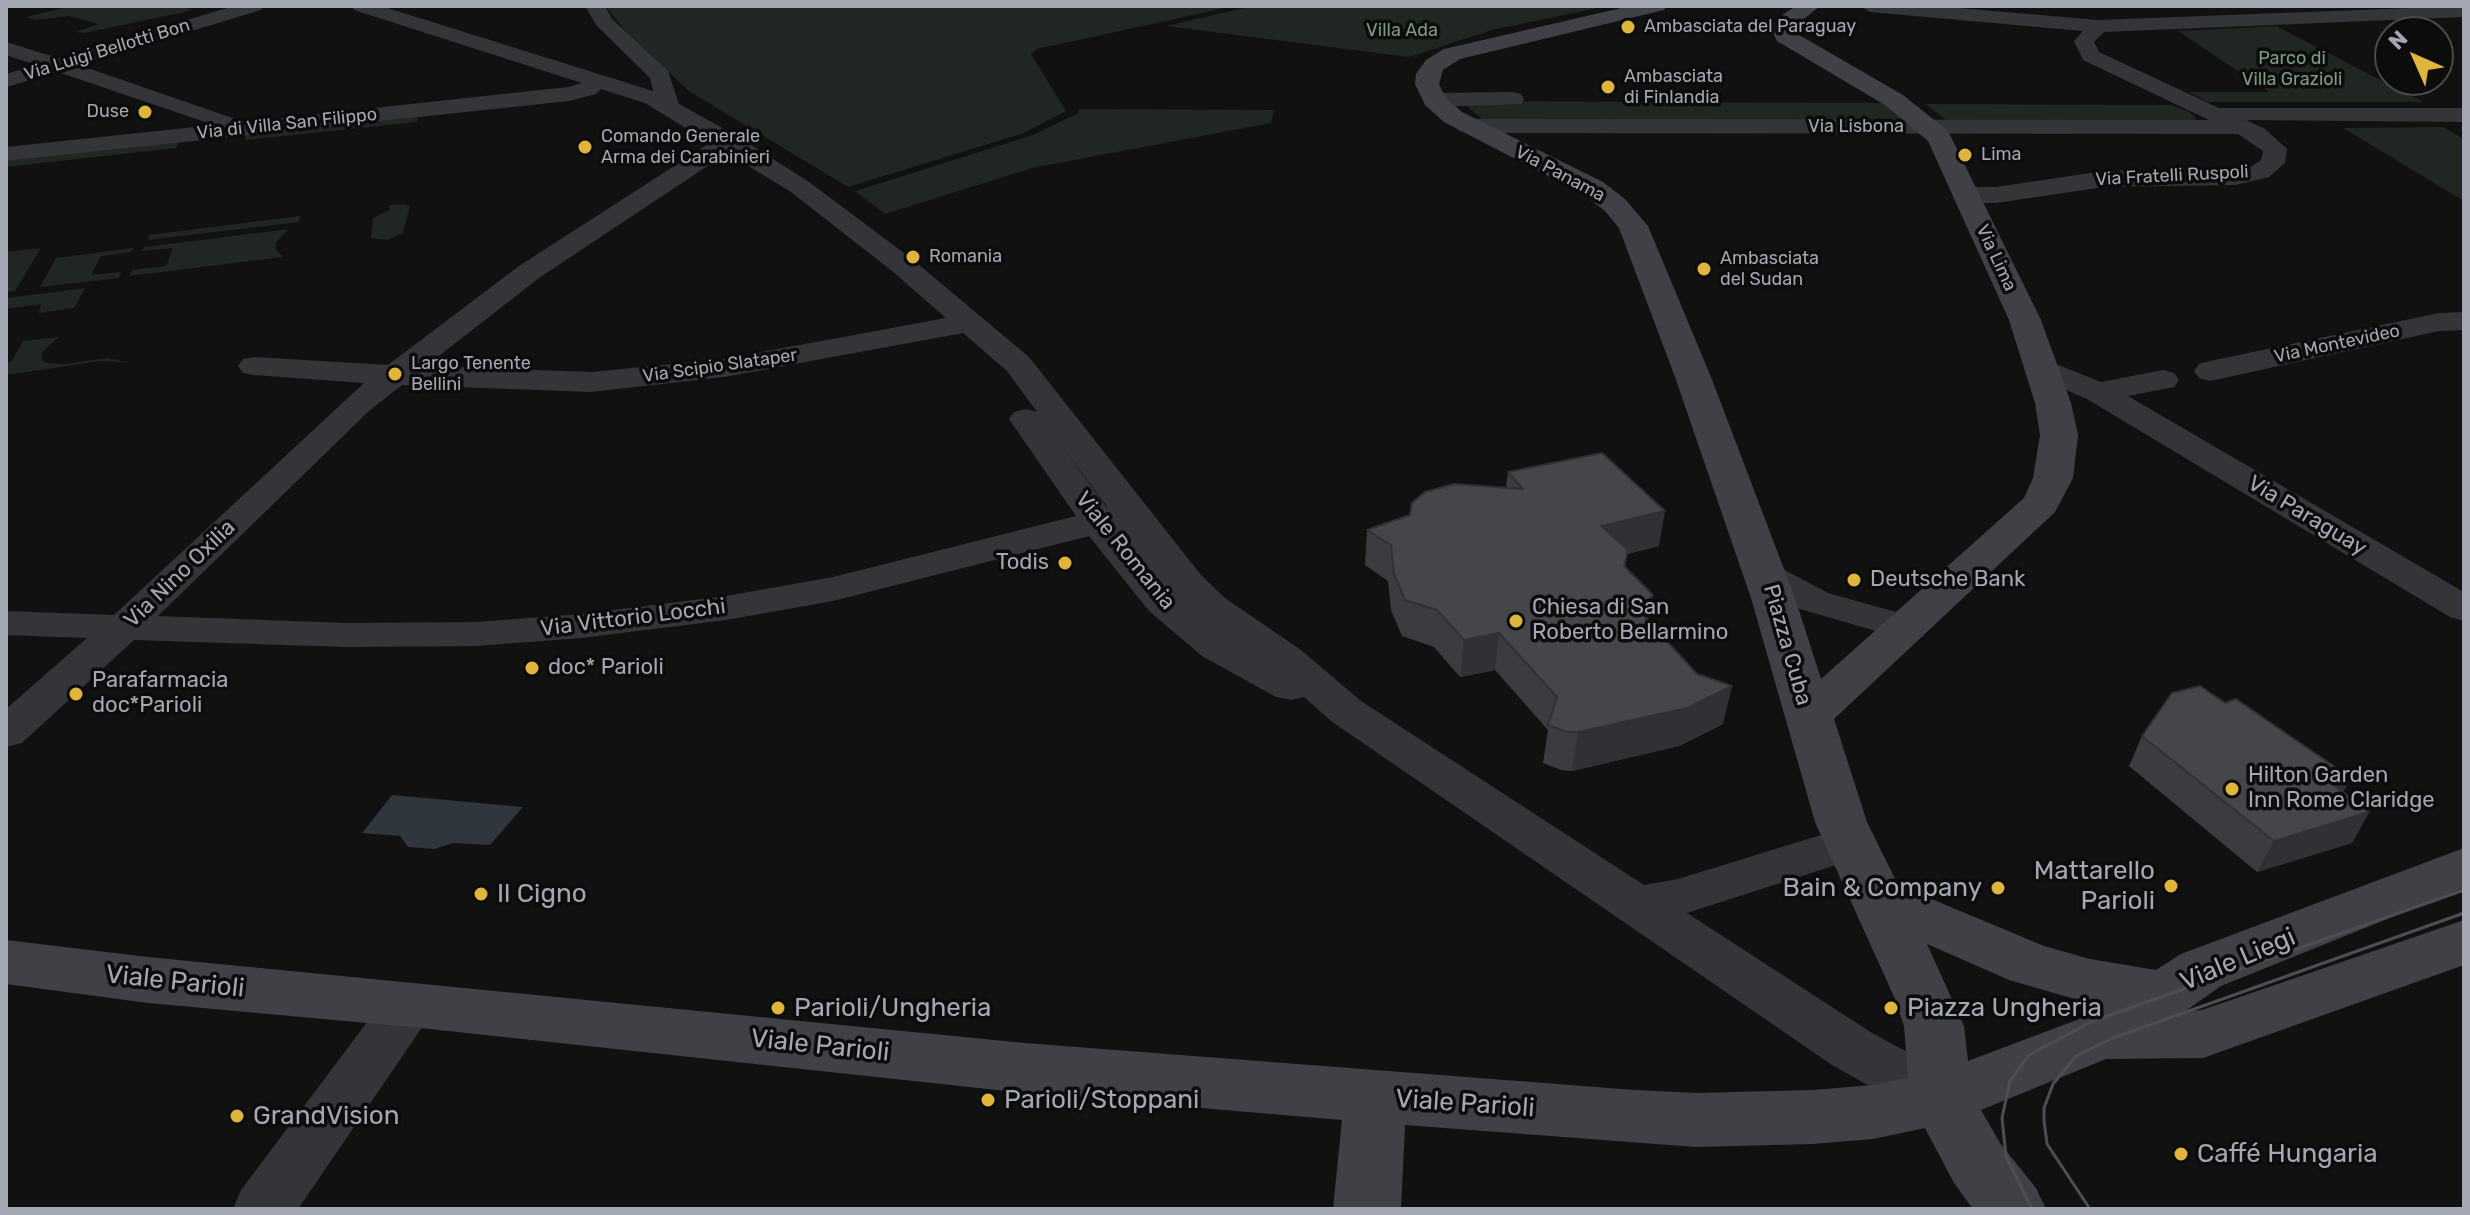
<!DOCTYPE html>
<html>
<head>
<meta charset="utf-8">
<style>
	body { margin:0 }
	#map { position:relative; width:2470px; height:1215px; overflow:hidden; background:#111112; font-family:Rubik,sans-serif }
	canvas { display:block }
	.frame { position:absolute; inset:0; border:8px solid #a3a7b1; pointer-events:none }
	.north { position:absolute; left:2374px; top:16px; width:80px; height:80px; box-sizing:border-box; background:#0c0c0d; border:2px solid #484a4f; border-radius:50%; rotate:315deg; font-size:22px; font-weight:700; line-height:32px; text-align:center; color:#a3a7b1 }
	.north::after { content:''; display:block; margin:auto; width:28px; height:36px; background:#e0b53b; clip-path:polygon(50% 0,100% 100%,50% 72%,0 100%) }
</style>
</head>
<body>
<div id="map">
<canvas width="2470" height="1215"></canvas>
<div class="frame"></div>
<div class="north">N</div>
</div>
<script>
const g = document.querySelector('canvas').getContext('2d');
g.lineJoin = 'round';
function fill(path, color) { g.fillStyle = color; g.fill(path, 'evenodd'); }
const toPath = rows => new Path2D(rows.map(r => 'M' + r).join(''));
function strokePath(path, color, width, dash) { g.strokeStyle = color; g.lineWidth = width; g.lineCap = dash ? 'butt' : 'round'; g.setLineDash(dash || []); g.stroke(path); }
function write(font, color, halo, rows, align = 'center') {
  g.font = font + ' Rubik,sans-serif'; g.lineWidth = 7; g.setLineDash([]); g.textBaseline = 'middle'; g.strokeStyle = halo; g.fillStyle = color; for (const [text, x, y, turn = 0] of rows) {
    g.save(); g.translate(x, y); g.rotate((+turn || 0) * Math.PI / 180); g.textAlign = isNaN(turn) ? turn : align; if (halo) g.strokeText(text, 0, 0); g.fillText(text, 0, 0); g.restore();
  }
}
const green = toPath([
	[72,6,179,6,194,10,84,33,76,32,98,24,69,16,36,20,26,17],
	[606,6,1223,6,1221,9,1037,49,1031,54,1066,111,1024,133,848,187,689,91,625,31],
	[1252,6,1607,6,1492,30,1409,57,1166,26],
	[2278,26,2278,27,2423,102,2208,102,2189,92,2269,92,2178,31],
	[1460,101,1885,103,1911,123,1486,122],
	[1925,104,2171,105,2188,111,2196,118,2194,121,1948,121],
	[1079,109,1274,110,1271,123,1032,168,885,214,855,191,1033,135,1078,113],
	[418,117,417,122,245,140,246,135],
	[2443,127,2464,139,2464,201,2343,128],
	[179,142,176,148,6,167,6,161],
	[403,204,410,206,403,233,387,240,371,238,373,218,390,210,389,205],
	[300,216,299,222,148,240,149,235],
	[289,229,276,242,276,250,283,257,129,276,132,270,166,266,173,248,142,251,144,247],
	[41,248,15,291,6,292,6,252],
	[133,248,131,252,101,256,91,275,121,272,119,278,40,287,56,258],
	[85,288,74,308,39,313,41,304,6,309,6,298],
	[59,337,42,352,42,360,47,363,65,364,107,358,131,363,100,361,6,375,6,363,11,362,23,341]
]);
const water = toPath([
	[392,795,523,807,490,845,453,843,434,849,408,847,400,836,362,833]
]);
const street = toPath([
	[234,6,264,6,261,10,79,65,244,122,568,87,582,83,354,10,351,6,381,6,653,91,650,78,597,26,585,6,605,6,612,19,668,71,679,104,737,136,809,182,912,259,1029,357,1201,575,1225,598,1301,650,1361,701,1644,885,1678,879,1850,826,1867,831,1874,843,1867,855,1687,913,1872,1033,1961,1081,1970,1098,1961,1115,1941,1122,1921,1115,1832,1065,1331,721,1304,697,1291,700,1276,697,1202,656,1149,611,1089,536,833,601,726,620,581,638,477,646,347,647,134,640,22,743,6,747,6,709,87,638,6,635,6,611,114,615,364,383,254,375,243,373,238,366,243,359,254,357,388,365,519,266,710,143,645,103,601,89,596,94,569,101,6,161,6,147,214,125,58,72,6,87,6,74,36,65,6,55,6,42,58,58,234,6],
	[727,153,791,192,892,271,946,318,724,359,591,372,426,366,539,278,727,153],
	[963,333,1007,371,1037,412,1026,409,1014,412,1009,419,1076,516,833,577,726,596,581,614,477,622,347,623,158,616,369,411,402,385,591,392,724,377,963,333],
	[1059,442,1108,508,1107,508,1059,442],
	[1860,6,1936,6,2098,20,2464,6,2464,17,2104,32,2094,42,2099,52,2219,108,2464,108,2464,122,2246,120,2265,129,2287,149,2285,163,2269,177,2235,185,2104,187,1996,203,1967,203,1958,200,1954,195,1958,190,1967,187,1996,187,2104,171,2235,169,2252,166,2261,160,2263,151,2238,134,1467,133,1459,131,1455,126,1459,121,1467,119,2209,120,2083,60,2074,41,2083,31,1870,12,1860,6],
	[1513,92,1521,94,1524,99,1521,104,1434,107,1423,100,1434,93,1513,92],
	[2464,312,2464,330,2439,331,2210,381,2199,378,2194,371,2199,364,2210,361,2439,313,2464,312],
	[2041,358,2101,382,2163,370,2174,373,2179,380,2174,387,2128,396,2464,592,2464,621,2450,617,2087,399,2030,374,2025,367,2030,360,2041,358],
	[1765,563,1779,567,1828,593,1921,619,1927,628,1921,637,1907,640,1800,609,1751,583,1746,575,1751,567,1765,563],
	[411,983,430,989,438,1004,298,1209,233,1209,241,1190,392,989,411,983]
]);
const secondary = toPath([
	[1630,6,1667,6,1664,10,1460,59,1443,70,1439,84,1445,97,1462,112,1603,182,1625,199,1648,226,1711,377,1795,598,1821,679,2024,498,2033,478,2040,435,2035,403,2009,320,1928,141,1885,105,1777,41,1771,29,1776,19,1796,6,1820,6,1794,27,1794,32,1903,95,1948,131,2041,320,2071,403,2078,435,2073,478,2055,512,1834,719,1867,822,1898,885,2044,946,2090,959,2156,970,2181,954,2464,848,2464,888,2221,986,2184,1012,2202,1010,2464,920,2464,965,2203,1058,2106,1059,1981,1110,2000,1143,2036,1188,2046,1209,1973,1209,1954,1183,1925,1128,1873,1139,1813,1144,1696,1147,1405,1125,1401,1209,1333,1209,1342,1120,1025,1093,411,1027,148,1003,6,984,6,940,148,957,1025,1043,1635,1090,1696,1093,1813,1090,1873,1085,1908,1078,1904,1026,1895,999,1815,822,1751,598,1675,377,1619,228,1605,211,1583,194,1444,122,1425,105,1415,84,1416,74,1426,60,1444,49,1630,6],
	[1927,944,2009,980,2099,1006,2082,1018,1968,1061,1964,1026,1927,944]
]);
const tram = toPath([
	[2032,1209,2006,1156,2002,1118,2010,1081,2029,1055,2093,1021,2464,890],
	[2090,1209,2047,1144,2044,1120,2044,1108,2053,1084,2076,1056,2113,1038,2464,913]
]);
const wall = toPath([
	[1508,472,1659,546,1627,554,1625,567,1648,620,1723,724,1679,746,1572,771,1561,770,1543,763,1548,730,1495,670,1460,677,1434,647,1402,636,1391,610,1388,581,1365,565,1367,530,1410,515,1506,488],
	[2142,736,2344,792,2369,812,2352,843,2257,872,2129,766]
]);
const shadedWall = toPath([
	[1665,511,1659,546,1627,554,1621,586,1624,566,1601,526],
	[1653,595,1646,632,1639,611],
	[1499,633,1495,670,1460,677,1464,640],
	[1732,686,1723,724,1679,746,1572,771,1578,732],
	[2351,778,2334,809,2335,786],
	[2369,812,2352,843,2257,872,2274,841]
]);
const building = toPath([
	[1602,453,1665,511,1601,526,1628,550,1624,566,1653,595,1639,611,1697,674,1732,686,1687,708,1578,732,1567,732,1548,725,1557,697,1499,633,1464,640,1437,610,1405,600,1394,574,1391,545,1367,530,1410,515,1412,503,1425,492,1454,484,1523,489,1508,472,1602,453],
	[2200,686,2225,703,2236,699,2351,778,2335,786,2369,812,2274,841,2142,736,2172,693,2200,686]
]);
const markers = [
	[1628,27,8,"#e0b53b"],
	[1608,87,8,"#e0b53b"],
	[145,112,8,"#e0b53b"],
	[585,147,8,"#e0b53b"],
	[1965,155,8,"#e0b53b"],
	[913,257,8,"#e0b53b"],
	[1704,269,8,"#e0b53b"],
	[395,374,8,"#e0b53b"],
	[1065,563,8,"#e0b53b"],
	[1854,580,8,"#e0b53b"],
	[1516,621,8,"#e0b53b"],
	[532,668,8,"#e0b53b"],
	[76,694,8,"#e0b53b"],
	[2232,789,8,"#e0b53b"],
	[2171,886,8,"#e0b53b"],
	[1998,888,8,"#e0b53b"],
	[481,894,8,"#e0b53b"],
	[778,1008,8,"#e0b53b"],
	[1891,1008,8,"#e0b53b"],
	[988,1100,8,"#e0b53b"],
	[237,1116,8,"#e0b53b"],
	[2181,1154,8,"#e0b53b"]
];
const farPoinames = [
	["Ambasciata del Paraguay",1644,27],
	["Ambasciata",1624,77],
	["di Finlandia",1624,98],
	["Duse",129,112,"right"],
	["Comando Generale",601,137],
	["Arma dei Carabinieri",601,158],
	["Lima",1981,155],
	["Romania",929,257],
	["Ambasciata",1720,259],
	["del Sudan",1720,280],
	["Largo Tenente",411,364],
	["Bellini",411,385]
];
const farParknames = [
	["Villa Ada",1402,31],
	["Parco di",2292,59],
	["Villa Grazioli",2292,80]
];
const farStreetnames = [
	["Via Luigi Bellotti Bon",107,50,-17],
	["Via di Villa San Filippo",287,124,-6],
	["Via Lisbona",1856,127],
	["Via Panama",1560,174,28],
	["Via Fratelli Ruspoli",2172,176,-3],
	["Via Lima",1996,258,65],
	["Via Montevideo",2337,344,-12],
	["Via Scipio Slataper",720,366,-8]
];
const streetNames = [
	["Via Paraguay",2307,516,31],
	["Viale Romania",1125,551,51],
	["Via Nino Oxilia",180,574,-44],
	["Via Vittorio Locchi",633,618,-7],
	["Piazza Cuba",1787,645,74]
];
const poiNames = [
	["Todis",1049,563,"right"],
	["Deutsche Bank",1870,580],
	["Chiesa di San",1532,608],
	["Roberto Bellarmino",1532,633],
	["doc* Parioli",548,668],
	["Parafarmacia",92,681],
	["doc*Parioli",92,706],
	["Hilton Garden",2248,776],
	["Inn Rome Claridge",2248,801]
];
const nearPoinames = [
	["Mattarello",2155,871,"right"],
	["Parioli",2155,901,"right"],
	["Bain & Company",1982,888,"right"],
	["Il Cigno",497,894],
	["Parioli/Ungheria",794,1008],
	["Piazza Ungheria",1907,1008],
	["Parioli/Stoppani",1004,1100],
	["GrandVision",253,1116],
	["Caffé Hungaria",2197,1154]
];
const nearStreetnames = [
	["Viale Liegi",2238,960,-23],
	["Viale Parioli",175,982,6],
	["Viale Parioli",820,1046,6],
	["Viale Parioli",1465,1104,4]
];
fill(green, '#202621');
fill(water, '#30363d');
fill(street, '#343539');
fill(secondary, '#404146');
strokePath(tram, '#4d4e53', 3);
fill(wall, '#3b3c40');
fill(shadedWall, '#303134');
fill(building, '#45464a');
strokePath(building, '#303134', 2);
for (const [x, y, r, color] of markers) { const dot = new Path2D(); dot.arc(x, y, r, 0, 2 * Math.PI); g.fillStyle = color; g.fill(dot); strokePath(dot, '#0c0c0d', 3); }
write('18px', '#a3a7b1', '#0c0c0d', farPoinames, 'left');
write('18px', '#7c9b80', '#0c0c0d', farParknames);
write('18px', '#a3a7b1', '#0c0c0d', farStreetnames);
write('22px', '#a3a7b1', '#0c0c0d', streetNames);
write('22px', '#a3a7b1', '#0c0c0d', poiNames, 'left');
write('26px', '#a3a7b1', '#0c0c0d', nearPoinames, 'left');
write('26px', '#a3a7b1', '#0c0c0d', nearStreetnames);
</script>
</body>
</html>
